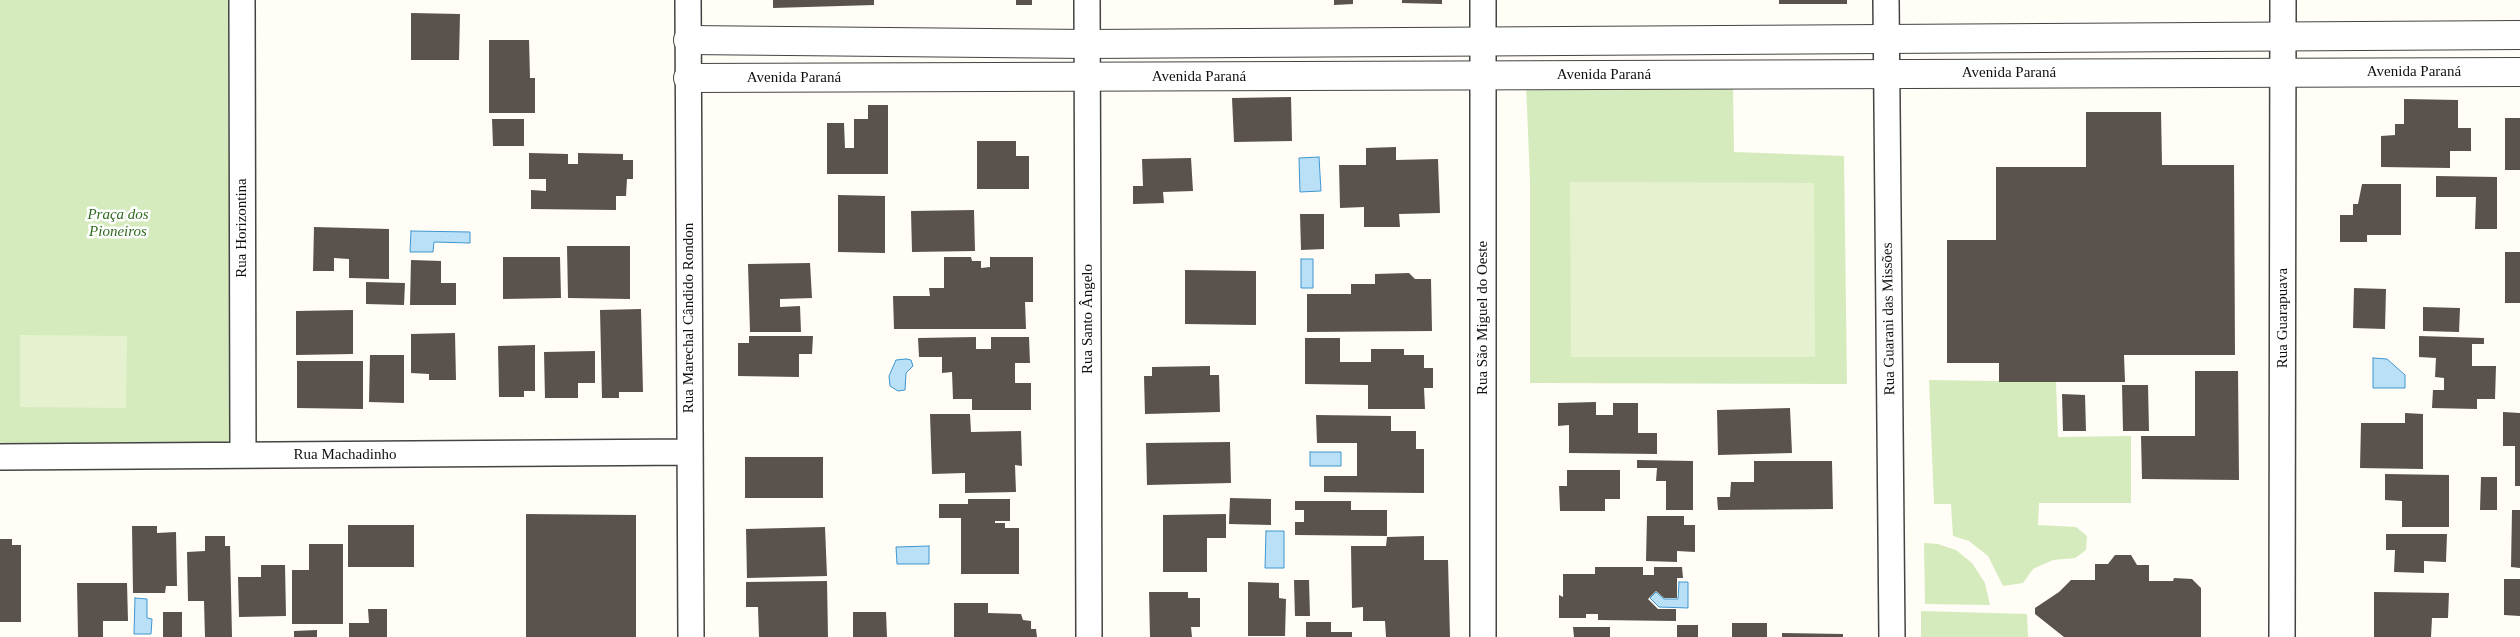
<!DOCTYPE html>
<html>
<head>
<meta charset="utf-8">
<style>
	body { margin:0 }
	canvas { display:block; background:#fffdf5 }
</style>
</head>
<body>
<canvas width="2520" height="637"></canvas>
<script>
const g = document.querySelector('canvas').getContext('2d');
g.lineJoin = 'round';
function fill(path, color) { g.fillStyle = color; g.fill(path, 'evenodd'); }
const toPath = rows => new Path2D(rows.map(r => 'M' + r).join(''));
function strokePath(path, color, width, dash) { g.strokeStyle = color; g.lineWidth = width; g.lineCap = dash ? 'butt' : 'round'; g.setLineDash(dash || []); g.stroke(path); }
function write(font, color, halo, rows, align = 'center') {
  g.font = font + ' "Times New Roman",serif'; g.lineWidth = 5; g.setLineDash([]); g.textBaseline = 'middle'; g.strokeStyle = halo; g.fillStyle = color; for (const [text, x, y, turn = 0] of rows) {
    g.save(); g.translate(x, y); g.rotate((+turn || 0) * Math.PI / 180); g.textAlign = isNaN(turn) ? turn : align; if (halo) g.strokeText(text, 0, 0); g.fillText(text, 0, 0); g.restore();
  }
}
const green = toPath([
	[0,0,235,0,235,448,0,449],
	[1526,84,1733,85,1734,152,1844,156,1847,384,1530,383,1530,182],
	[1929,380,2056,382,2058,437,2131,436,2131,503,2039,503,2038,525,2076,527,2087,536,2086,550,2075,558,2053,560,2033,569,2023,583,2003,586,1988,556,1969,541,1953,536,1951,504,1934,504],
	[1924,543,1938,544,1956,550,1972,563,1985,583,1990,605,1925,604],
	[1921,611,2027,614,2028,637,1921,637]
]);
const pitch = toPath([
	[1570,182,1814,183,1815,357,1571,357],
	[20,335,127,336,126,408,20,407]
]);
const water = toPath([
	[1319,157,1321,191,1300,192,1299,158,1319,157],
	[411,231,470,232,470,243,434,242,433,252,410,252,411,231],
	[1301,259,1313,259,1313,288,1301,288,1301,259],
	[2373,358,2387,359,2405,375,2405,388,2373,388,2373,358],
	[906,359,911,360,913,366,906,373,905,390,898,391,890,386,889,376,896,360,906,359],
	[1310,452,1341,452,1341,466,1310,466,1310,452],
	[1266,531,1284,531,1284,568,1265,568,1266,531],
	[929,546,929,564,897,564,896,547,929,546],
	[1679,582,1688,582,1688,608,1659,607,1650,598,1656,592,1664,599,1678,599,1679,582],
	[135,598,147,599,147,618,152,619,151,634,134,634,135,598]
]);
const building = toPath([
	[773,0,874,0,874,5,773,8],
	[1016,0,1032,0,1032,5,1016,5],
	[1334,0,1353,0,1353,4,1334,5],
	[1402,0,1442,0,1442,4,1402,3],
	[1779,0,1847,0,1847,4,1779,4],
	[411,13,460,14,459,60,411,60],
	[489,40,529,40,530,78,535,78,535,113,489,113],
	[1291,97,1292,141,1234,142,1232,98],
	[2404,99,2458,100,2458,128,2471,128,2471,151,2450,151,2450,168,2381,167,2381,136,2395,135,2395,124,2404,124],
	[868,105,888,105,888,174,827,174,827,123,844,123,845,148,854,148,854,119,868,119],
	[2086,112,2161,112,2162,165,2234,165,2235,355,2124,355,2125,382,1999,382,1999,363,1947,363,1947,240,1996,240,1996,167,2086,167],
	[2505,118,2520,118,2520,170,2505,170],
	[492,119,524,119,524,146,493,146],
	[977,141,1016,141,1016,156,1029,156,1029,189,977,189],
	[1396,147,1396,160,1438,159,1440,213,1399,214,1400,227,1364,227,1364,207,1340,208,1339,165,1366,165,1366,148],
	[529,153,568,154,568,164,578,164,578,153,623,154,623,160,633,160,633,179,627,179,626,196,616,196,616,210,531,209,531,190,546,191,546,179,529,179],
	[1191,158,1193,191,1163,192,1164,203,1133,204,1133,186,1143,186,1142,159],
	[2436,176,2497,177,2497,229,2475,229,2476,197,2436,197],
	[2362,184,2401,184,2401,235,2367,235,2367,242,2340,242,2340,215,2353,215,2353,204,2358,204],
	[838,195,885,196,885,253,838,252],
	[974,210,975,251,912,252,911,211],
	[1300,214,1324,214,1324,249,1301,250],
	[314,227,389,229,389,279,349,278,349,259,334,258,334,271,313,271],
	[567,246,630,246,630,299,568,298],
	[2505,252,2520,252,2520,303,2505,303],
	[503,257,560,257,561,298,503,299],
	[944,257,971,257,972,261,981,261,981,268,990,267,990,257,1033,257,1033,302,1025,302,1026,329,894,329,893,296,930,296,929,288,944,288],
	[411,260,441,261,441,283,456,283,456,305,410,305],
	[810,263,812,298,780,299,780,307,800,306,801,332,750,332,748,264],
	[1185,270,1256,271,1256,325,1185,324],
	[1409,273,1415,279,1431,279,1432,331,1307,332,1307,294,1351,294,1351,284,1375,284,1375,274],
	[366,282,405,283,404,305,366,304],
	[2354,288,2386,289,2385,329,2353,328],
	[2423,307,2460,308,2459,332,2423,331],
	[641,309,643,392,619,392,619,398,602,398,600,310],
	[353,310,353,354,296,355,296,311],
	[455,333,456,380,429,380,429,374,411,373,411,334],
	[749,336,813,336,812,354,799,354,799,377,738,376,738,343,749,343],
	[2419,336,2484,338,2484,344,2472,344,2472,366,2496,366,2495,399,2477,399,2477,409,2432,408,2433,390,2444,390,2444,378,2435,377,2436,358,2419,357],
	[976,337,976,349,991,349,991,337,1029,337,1030,363,1015,363,1015,383,1031,383,1031,410,972,410,972,399,953,399,952,372,942,373,942,357,919,357,918,338],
	[1305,338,1340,338,1340,362,1371,362,1371,349,1404,349,1404,355,1424,355,1424,368,1433,368,1433,388,1424,388,1425,409,1368,409,1368,385,1305,384],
	[535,345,535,391,524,391,524,397,499,397,498,346],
	[595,351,595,383,578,383,578,398,545,398,544,352],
	[370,355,404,355,404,403,369,402],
	[297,361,363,361,363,409,297,408],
	[1210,366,1210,375,1219,375,1220,412,1145,414,1144,376,1152,376,1152,367],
	[2195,371,2238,371,2239,480,2142,479,2141,436,2195,436],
	[2122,385,2148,385,2149,431,2123,431],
	[2062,394,2085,395,2086,431,2063,431],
	[1596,402,1596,415,1613,415,1613,403,1638,403,1638,433,1657,433,1657,454,1569,453,1569,425,1558,426,1558,403],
	[1790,408,1792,453,1718,455,1717,410],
	[2503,412,2520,413,2520,486,2515,486,2515,446,2503,446],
	[2405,413,2423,414,2423,469,2360,468,2361,423,2405,423],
	[930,414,970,414,971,432,1021,431,1022,466,1015,465,1016,492,965,493,965,473,932,474],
	[1316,415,1391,416,1391,431,1416,431,1416,449,1424,449,1424,493,1324,492,1324,476,1357,476,1357,443,1317,443],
	[1230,442,1231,483,1147,485,1146,443],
	[745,457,823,457,823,498,745,498],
	[1637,460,1693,461,1693,510,1666,510,1666,481,1656,481,1657,468,1637,468],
	[1754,461,1832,461,1833,509,1718,510,1717,497,1730,497,1731,482,1754,482],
	[1567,470,1620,470,1620,499,1605,499,1605,511,1560,511,1559,486,1567,486],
	[2385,474,2449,475,2449,527,2402,527,2402,501,2385,500],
	[2481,477,2497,477,2497,510,2480,510],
	[1230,498,1271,499,1271,525,1229,524],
	[968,499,1010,499,1010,521,995,521,995,523,1005,523,1005,528,1019,528,1019,574,961,574,961,518,939,518,939,504,968,504],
	[1295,501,1351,501,1351,510,1387,510,1387,536,1295,535,1295,522,1304,522,1304,510,1295,510],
	[2512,510,2520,510,2520,568,2511,567],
	[526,514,636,515,636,637,526,637],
	[1226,514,1226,538,1207,538,1207,572,1163,572,1163,515],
	[1647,516,1684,516,1684,525,1695,525,1695,552,1677,551,1677,562,1646,561],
	[348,525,414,525,414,567,348,567],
	[132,526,157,526,157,533,176,532,177,586,166,586,165,593,133,593],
	[825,527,827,576,747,578,746,529],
	[2386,534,2447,534,2446,562,2424,561,2424,573,2394,572,2395,550,2386,550],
	[205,536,225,536,225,546,230,546,232,637,205,637,204,601,188,601,187,552,205,551],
	[1424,536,1424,560,1448,560,1450,637,1386,637,1385,621,1363,621,1363,607,1352,608,1351,546,1386,546,1387,537],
	[0,539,12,539,12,545,21,545,21,622,0,622],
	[309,544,343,544,343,624,292,624,292,570,309,570],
	[2115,555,2131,555,2137,565,2149,565,2149,581,2173,581,2174,578,2192,579,2201,588,2201,637,2064,637,2035,614,2035,608,2059,592,2071,580,2095,580,2095,564,2108,564],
	[261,565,285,565,286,616,239,617,238,577,261,577],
	[1595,567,1643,567,1643,575,1654,575,1654,567,1682,567,1683,578,1677,578,1677,598,1664,598,1656,591,1648,599,1658,609,1676,609,1676,621,1598,620,1598,614,1586,614,1586,618,1559,618,1559,595,1563,597,1563,574,1595,574],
	[2504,579,2520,579,2520,616,2504,615],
	[1294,580,1309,580,1310,616,1295,616],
	[827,581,828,637,759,637,758,607,746,607,746,582],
	[1248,582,1279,583,1279,598,1286,599,1285,636,1248,636],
	[77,583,127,583,128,621,103,621,103,637,78,637],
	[1149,592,1188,592,1188,598,1200,598,1200,627,1191,627,1192,637,1150,637],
	[2374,592,2449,593,2448,618,2432,618,2431,637,2374,637],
	[954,603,988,603,988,613,1021,614,1023,620,1031,621,1031,629,1036,629,1037,637,954,637],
	[368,609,387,609,387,637,349,637,349,623,369,623],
	[163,612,182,612,182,637,163,637],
	[853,612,886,612,887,637,853,637],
	[1306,622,1331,622,1331,632,1352,632,1352,637,1306,637],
	[1732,623,1767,623,1767,637,1732,637],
	[1677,625,1698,625,1698,637,1677,637],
	[1573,627,1610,627,1610,637,1574,637],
	[317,630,317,637,294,637,294,631],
	[1782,633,1843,634,1843,637,1782,637]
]);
const minor = toPath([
	[242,0,243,455],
	[688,0,691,637],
	[1087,0,1089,637],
	[1483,0,1483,637],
	[1886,0,1892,637],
	[0,457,690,452],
	[2282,637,2283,0]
]);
const tertiary = toPath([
	[688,40,1087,44,2520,35],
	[688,78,2520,72]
]);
const streetNames = [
	["Avenida Paraná",2414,72],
	["Avenida Paraná",2009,73],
	["Avenida Paraná",1604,75],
	["Avenida Paraná",1199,77],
	["Avenida Paraná",794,78],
	["Rua Horizontina",242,228,-90],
	["Rua Marechal Cândido Rondon",689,318,-90],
	["Rua São Miguel do Oeste",1483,318,-90],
	["Rua Guarapuava",2283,318,-90],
	["Rua Santo Ângelo",1088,319,-90],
	["Rua Guarani das Missões",1889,319,-91],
	["Rua Machadinho",345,455]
];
const parkNames = [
	["Praça dos",118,215],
	["Pioneiros",118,232]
];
fill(green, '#d5ebbd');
fill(pitch, '#e6f2cf');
fill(water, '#b9e0f7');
strokePath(water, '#3f96cf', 1);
fill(building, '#5a524d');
strokePath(minor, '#444', 28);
strokePath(tertiary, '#444', 30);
strokePath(minor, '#fff', 25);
strokePath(tertiary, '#fff', 28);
write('15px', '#111', '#fff', streetNames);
write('italic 15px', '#2f6b1f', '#fff', parkNames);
</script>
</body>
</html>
